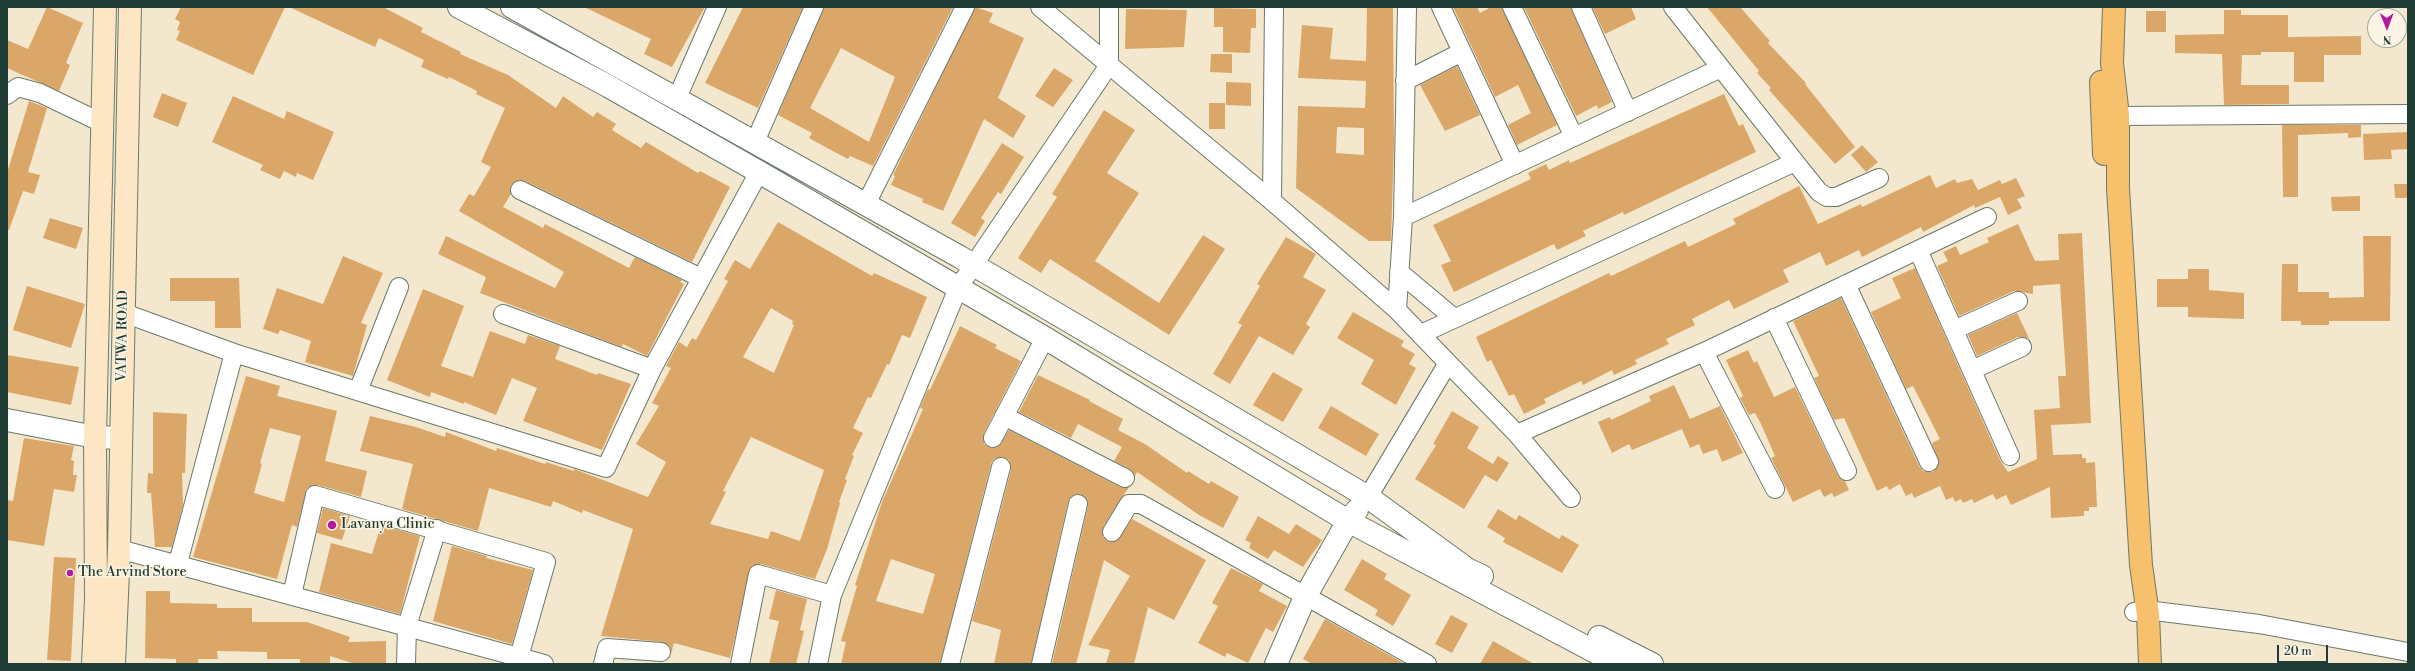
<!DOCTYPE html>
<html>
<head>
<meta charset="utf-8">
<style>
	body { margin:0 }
	#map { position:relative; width:2415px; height:671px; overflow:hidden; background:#f3e8ce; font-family:"Libre Bodoni",serif }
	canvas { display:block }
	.frame { position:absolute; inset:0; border:8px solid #1f3d34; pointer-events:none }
	.north { position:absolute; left:2367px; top:8px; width:40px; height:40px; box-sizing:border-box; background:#fcf5e5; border:1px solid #a4ab9e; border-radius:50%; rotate:179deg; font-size:11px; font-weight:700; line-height:16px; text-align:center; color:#1f3d34 }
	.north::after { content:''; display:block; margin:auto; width:14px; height:18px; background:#b5179e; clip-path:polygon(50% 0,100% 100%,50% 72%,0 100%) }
	.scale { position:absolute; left:2277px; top:645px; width:51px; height:18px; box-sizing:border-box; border:2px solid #1f3d34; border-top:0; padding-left:5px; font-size:12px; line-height:14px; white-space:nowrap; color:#1f3d34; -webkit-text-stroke:3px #fcf5e5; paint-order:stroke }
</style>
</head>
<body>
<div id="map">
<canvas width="2415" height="671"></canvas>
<div class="frame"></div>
<div class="north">N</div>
<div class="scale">20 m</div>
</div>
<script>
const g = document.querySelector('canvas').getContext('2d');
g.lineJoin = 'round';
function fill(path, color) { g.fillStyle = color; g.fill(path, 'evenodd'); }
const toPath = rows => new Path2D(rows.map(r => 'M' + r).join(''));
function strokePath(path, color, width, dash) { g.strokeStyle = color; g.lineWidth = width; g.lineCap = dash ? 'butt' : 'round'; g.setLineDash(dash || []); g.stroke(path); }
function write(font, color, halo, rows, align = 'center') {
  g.font = font + ' "Libre Bodoni",serif'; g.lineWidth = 3; g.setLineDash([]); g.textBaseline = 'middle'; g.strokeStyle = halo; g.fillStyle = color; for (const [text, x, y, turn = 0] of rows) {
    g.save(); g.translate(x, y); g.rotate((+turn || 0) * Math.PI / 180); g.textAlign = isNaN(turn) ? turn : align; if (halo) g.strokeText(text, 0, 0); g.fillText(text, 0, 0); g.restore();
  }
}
const building = toPath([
	[47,7,83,23,66,63,70,65,59,91,7,68,7,40,28,49],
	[181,7,285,7,253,75,176,40,180,31,177,30,180,22,175,19],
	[289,7,383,7,423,28,421,32,461,52,460,54,508,75,556,108,563,96,593,117,597,112,616,124,612,130,641,148,646,142,698,173,700,171,730,187,692,262,525,181,519,180,511,185,511,194,503,207,543,228,545,224,629,268,635,257,682,280,680,282,684,284,647,356,623,344,622,347,595,337,480,293,486,277,438,254,446,236,555,288,564,272,459,211,469,194,474,196,491,167,481,162,505,108,476,94,477,91,449,77,448,79,421,67,424,60,379,38,375,47],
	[584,7,705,7,672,67,644,54,651,39],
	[743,7,803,7,758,108,705,83],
	[824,7,953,7,873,166,850,156,848,159,829,149,809,138,812,133,778,115],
	[841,48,895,77,869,142,810,108],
	[975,7,993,13,989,22,1024,38,998,98,1026,116,1013,138,984,119,943,211,922,202,923,199,891,185,895,176,893,175],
	[1367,7,1393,7,1394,143,1391,241,1369,241,1296,188,1298,106,1365,108,1366,81,1298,78,1302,25,1333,28,1330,59,1366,61],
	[1337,127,1364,128,1364,155,1336,153],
	[1453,7,1477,7,1480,13,1491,7,1502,7,1557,125,1517,145,1508,125,1531,113,1518,85,1495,97],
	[1524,7,1571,7,1612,102,1598,109,1597,105,1576,116],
	[1592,7,1631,7,1636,19,1605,34],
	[1707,7,1740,7,1770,41,1768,43,1806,83,1805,84,1855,147,1835,164,1769,90,1771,88,1757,73,1759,71],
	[1214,8,1256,9,1256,28,1251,28,1250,53,1223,52,1223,27,1214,27],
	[1126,9,1187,10,1184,47,1125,49],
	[2224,10,2241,10,2241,15,2288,15,2288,37,2361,36,2361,55,2324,55,2324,82,2294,82,2294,52,2261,52,2261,55,2242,55,2241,85,2289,85,2289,104,2224,105,2222,54,2175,53,2175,35,2224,34],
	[2146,11,2166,11,2166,32,2146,32],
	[1211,54,1232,54,1232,73,1210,72],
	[1457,66,1480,115,1445,131,1420,85],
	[1054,68,1073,80,1053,107,1035,96],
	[1226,82,1251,83,1251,106,1226,105],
	[162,93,187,103,178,127,153,117],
	[1724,94,1739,126,1743,124,1756,152,1624,215,1623,212,1583,231,1586,236,1557,250,1554,244,1454,292,1441,265,1451,261,1433,225,1531,179,1528,173,1546,164,1549,170,1569,160,1570,163],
	[233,96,284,119,287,111,334,132,313,180,297,173,296,177,284,171,280,179,260,170,263,165,212,142],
	[29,101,47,108,28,172,40,175,34,194,23,191,9,230,7,230,7,173],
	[1209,103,1225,103,1225,129,1209,129],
	[1104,110,1135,130,1107,173,1139,193,1095,261,1159,303,1203,235,1225,249,1169,335,1050,259,1041,273,1018,258,1057,197,1052,194],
	[2282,125,2361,125,2361,137,2348,138,2348,133,2298,135,2298,197,2283,197],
	[2408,132,2408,149,2391,150,2392,159,2364,160,2363,134],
	[1002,143,1024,157,1001,194,998,192,981,218,985,221,975,237,951,223],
	[1862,145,1878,162,1866,172,1851,155],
	[1930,175,1936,188,1955,179,1957,183,1972,179,1978,190,2000,180,2002,184,2016,178,2025,196,2017,199,2022,208,2008,215,2000,197,1975,208,1974,205,1923,232,1921,227,1862,257,1859,250,1826,266,1820,252,1783,270,1789,282,1734,309,1729,300,1692,319,1695,325,1666,339,1669,344,1635,360,1637,364,1614,375,1612,370,1583,385,1581,381,1544,399,1546,403,1524,414,1514,394,1509,396,1491,360,1487,362,1476,337,1609,273,1611,276,1685,241,1688,247,1736,224,1733,219,1799,186,1818,224,1861,204,1862,207],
	[2394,184,2408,184,2408,198,2395,198],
	[2360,196,2360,211,2332,211,2331,197],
	[50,218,83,228,76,249,43,238],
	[778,222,872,276,874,273,927,297,910,338,902,335,889,365,887,364,871,398,868,397,853,428,863,433,852,455,854,456,845,479,847,480,839,502,840,503,827,549,815,579,761,564,751,567,730,658,674,643,671,654,670,647,662,642,601,636,633,529,583,510,582,513,553,501,551,507,489,488,478,531,402,509,413,464,360,451,370,416,416,427,445,437,446,432,496,451,497,448,545,464,546,462,574,471,574,469,648,497,666,462,636,444,659,406,652,403,671,368,666,366,679,342,687,347,692,338,696,340,728,281,724,279,735,260,750,269],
	[771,308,793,321,792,324,794,325,774,373,743,357],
	[751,437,824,470,800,541,771,531,768,539,710,524,726,492,723,491],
	[2018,224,2035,261,2059,260,2058,234,2082,233,2091,423,2051,425,2053,455,2082,454,2082,458,2086,458,2086,463,2095,462,2097,507,2089,507,2089,511,2084,511,2084,516,2051,518,2050,487,2011,505,2006,495,1996,500,1993,494,1974,503,1972,499,1963,503,1961,499,1955,502,1953,497,1946,500,1940,486,1914,498,1912,493,1906,496,1900,484,1889,490,1887,486,1877,491,1844,418,1834,420,1814,378,1819,376,1793,321,1841,298,1919,466,1923,471,1933,472,1939,463,1932,443,1940,439,1913,386,1906,389,1871,312,1901,298,1892,278,1915,268,2000,460,2008,472,2037,459,2034,410,2060,408,2058,376,2066,376,2060,284,2033,286,2033,294,2014,291,1959,316,1937,266,1948,261,1943,252,1956,246,1960,255,1989,242,1987,238],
	[2363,236,2391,236,2390,321,2329,321,2329,325,2301,325,2301,321,2281,321,2282,264,2298,264,2298,292,2329,292,2329,298,2364,297],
	[1286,237,1316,254,1303,277,1326,290,1306,324,1310,327,1293,355,1259,336,1230,384,1213,374,1242,325,1238,323,1260,286,1257,284],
	[343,256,383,273,361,323,367,325,353,376,305,362,311,341,280,330,278,334,263,329,277,288,323,304],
	[2188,269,2209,269,2209,290,2244,293,2244,319,2188,317,2188,307,2157,307,2157,279,2188,279],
	[170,278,239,278,241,328,215,328,215,301,170,301],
	[27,286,85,304,71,348,13,330],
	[423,289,464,306,441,366,473,377,490,331,525,344,528,335,560,346,555,359,597,375,598,373,631,384,602,450,523,421,537,388,512,378,496,415,464,402,464,404,431,392,430,397,387,380],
	[1353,312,1404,341,1401,346,1415,354,1409,364,1416,368,1396,405,1361,384,1374,360,1337,338],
	[2017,313,2029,338,2018,337,1977,356,1968,335],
	[960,326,997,345,995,348,1021,361,984,433,984,444,993,448,998,447,1009,430,1120,487,1129,487,1103,527,1103,537,1107,541,1117,541,1132,519,1206,560,1174,620,1148,607,1134,664,1106,664,1110,650,1088,645,1130,576,1104,560,1076,664,1052,664,1088,506,1085,497,1080,494,1071,497,1068,502,1031,664,994,664,1001,630,972,621,1011,470,1009,460,1003,457,994,459,991,464,940,664,841,664,846,642,841,641,857,586,855,585,882,502,923,409,920,408,928,389,930,390],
	[891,559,935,574,923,614,876,601],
	[1748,350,1754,363,1757,361,1774,397,1795,387,1838,476,1845,481,1849,490,1834,497,1832,493,1824,497,1820,489,1793,502,1771,458,1775,456,1761,424,1755,413,1749,415,1740,398,1743,396,1726,360],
	[7,355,79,367,71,405,7,392],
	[1273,372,1303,389,1283,422,1253,405],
	[1038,375,1090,400,1089,401,1123,419,1118,430,1145,444,1187,473,1188,471,1209,484,1211,481,1239,497,1223,528,1199,515,1137,472,1135,476,1130,469,1114,461,1122,447,1078,424,1071,438,1019,412],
	[246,376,280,386,277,396,337,411,325,461,367,471,361,497,318,485,307,488,297,527,292,525,277,579,193,557],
	[270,428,301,436,284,502,254,493,262,464,260,463],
	[1674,385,1690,419,1720,406,1743,453,1722,462,1717,449,1703,454,1699,444,1690,448,1682,429,1632,450,1629,444,1612,453,1598,422,1610,417,1611,420,1651,401,1649,396],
	[1331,406,1379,434,1366,456,1318,428],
	[1452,411,1479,427,1467,448,1493,464,1498,456,1509,463,1497,482,1485,475,1464,509,1415,479,1436,445,1433,444],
	[153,412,187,414,185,473,182,473,183,505,172,547,155,547,151,493,147,493,148,473,153,474],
	[24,438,74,446,71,460,74,461,73,475,77,475,74,492,54,489,44,546,7,540,7,500,13,501],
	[323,508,350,516,342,540,317,533],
	[1498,509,1516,520,1519,515,1559,539,1562,535,1579,545,1562,573,1503,542,1505,538,1487,527],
	[1258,516,1289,534,1296,524,1322,540,1303,567,1274,550,1268,559,1249,548,1251,543,1245,540],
	[381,525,420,536,400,614,319,592,331,543,372,554],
	[452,546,487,556,486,558,533,570,512,644,433,621],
	[54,557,76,558,71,661,47,660],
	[1362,559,1387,574,1384,579,1411,595,1393,626,1375,615,1378,610,1344,590],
	[1231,568,1263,584,1259,591,1287,606,1273,632,1266,628,1248,663,1227,653,1225,657,1198,643,1218,606,1212,603],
	[776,590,807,599,800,630,804,631,796,664,769,664,779,621,769,619],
	[146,591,170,591,170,603,217,604,217,608,252,608,252,622,307,622,350,637,348,642,386,641,386,663,355,664,330,656,330,664,300,664,300,659,267,659,267,652,217,651,218,659,198,659,198,664,176,664,176,659,145,658],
	[1451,615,1468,624,1452,653,1435,644],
	[1325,619,1405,664,1312,664,1303,659],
	[1493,641,1534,664,1480,664]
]);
const minor = toPath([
	[1040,7,1272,201,1397,310,1448,363,1368,497],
	[1441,7,1515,165],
	[1512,7,1574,137],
	[1581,7,1628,112],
	[1405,81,1462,52],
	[7,95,18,87,40,93,102,123],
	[677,98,717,7],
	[2118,116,2408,114],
	[755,142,814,7],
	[1795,162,1819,192,1827,197,1836,197,1879,178],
	[520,190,701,278],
	[1272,201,1274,7],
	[866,204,965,7],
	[1403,217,1721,68],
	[1918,250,2010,456],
	[1399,272,1454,318],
	[1846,284,1929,462],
	[1397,310,1403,217,1407,7],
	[124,313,234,353,606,468,652,369,759,172],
	[503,314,652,369],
	[1774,318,1847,471],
	[1954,330,2018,301],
	[1421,334,1795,162,1673,7],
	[1704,352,1775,489],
	[1448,363,1517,434,1571,498],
	[1972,370,2022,347],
	[358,391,399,287],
	[1004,416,1125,478],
	[1517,434,1704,352,1987,217],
	[993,438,1045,338],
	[1112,532,1129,504,1141,504,1427,664],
	[119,549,544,664],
	[178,563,234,353],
	[292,595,315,495,546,562,519,657],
	[2134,612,2147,610,2259,624,2408,652],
	[406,664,407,626,437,529],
	[603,664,607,648,661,652],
	[740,664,758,574,832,595],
	[818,664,832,595,958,288,1109,65,1109,7],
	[950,664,1001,467],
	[1041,664,1078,504]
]);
const tertiary = toPath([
	[459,7,608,86,759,172,1045,338,1348,521,1618,664],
	[512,7,960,257,1368,497,1467,569,1482,576],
	[7,420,95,437,121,438],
	[1599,637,1652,664],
	[1276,664,1305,597,1348,521,1357,510]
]);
const secondary = toPath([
	[93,664,96,599,95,437,105,7],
	[114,664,119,549,130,7]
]);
const primary = toPath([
	[2114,7,2112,63,2118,116,2118,188,2141,565,2148,615,2150,664],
	[2101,82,2104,154]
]);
const markers = [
	[332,525,5,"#b5179e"],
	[70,573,4,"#b5179e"]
];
const streetNames = [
	["VATWA ROAD",123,336,-89]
];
const poiNames = [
	["Lavanya Clinic",341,525],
	["The Arvind Store",78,573]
];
fill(building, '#dba769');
strokePath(minor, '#69796a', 20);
strokePath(tertiary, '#69796a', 24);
strokePath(secondary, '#69796a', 24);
strokePath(primary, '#69796a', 24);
strokePath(minor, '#fff', 18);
strokePath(tertiary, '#fff', 22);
strokePath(secondary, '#fce6c4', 22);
strokePath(primary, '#f7c06c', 22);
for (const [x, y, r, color] of markers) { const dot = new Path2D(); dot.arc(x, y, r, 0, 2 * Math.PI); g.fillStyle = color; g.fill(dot); strokePath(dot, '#fcf5e5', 1.5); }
write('14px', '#1f3d34', '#fcf5e5', streetNames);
write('14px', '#1f3d34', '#fcf5e5', poiNames, 'left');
</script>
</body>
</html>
